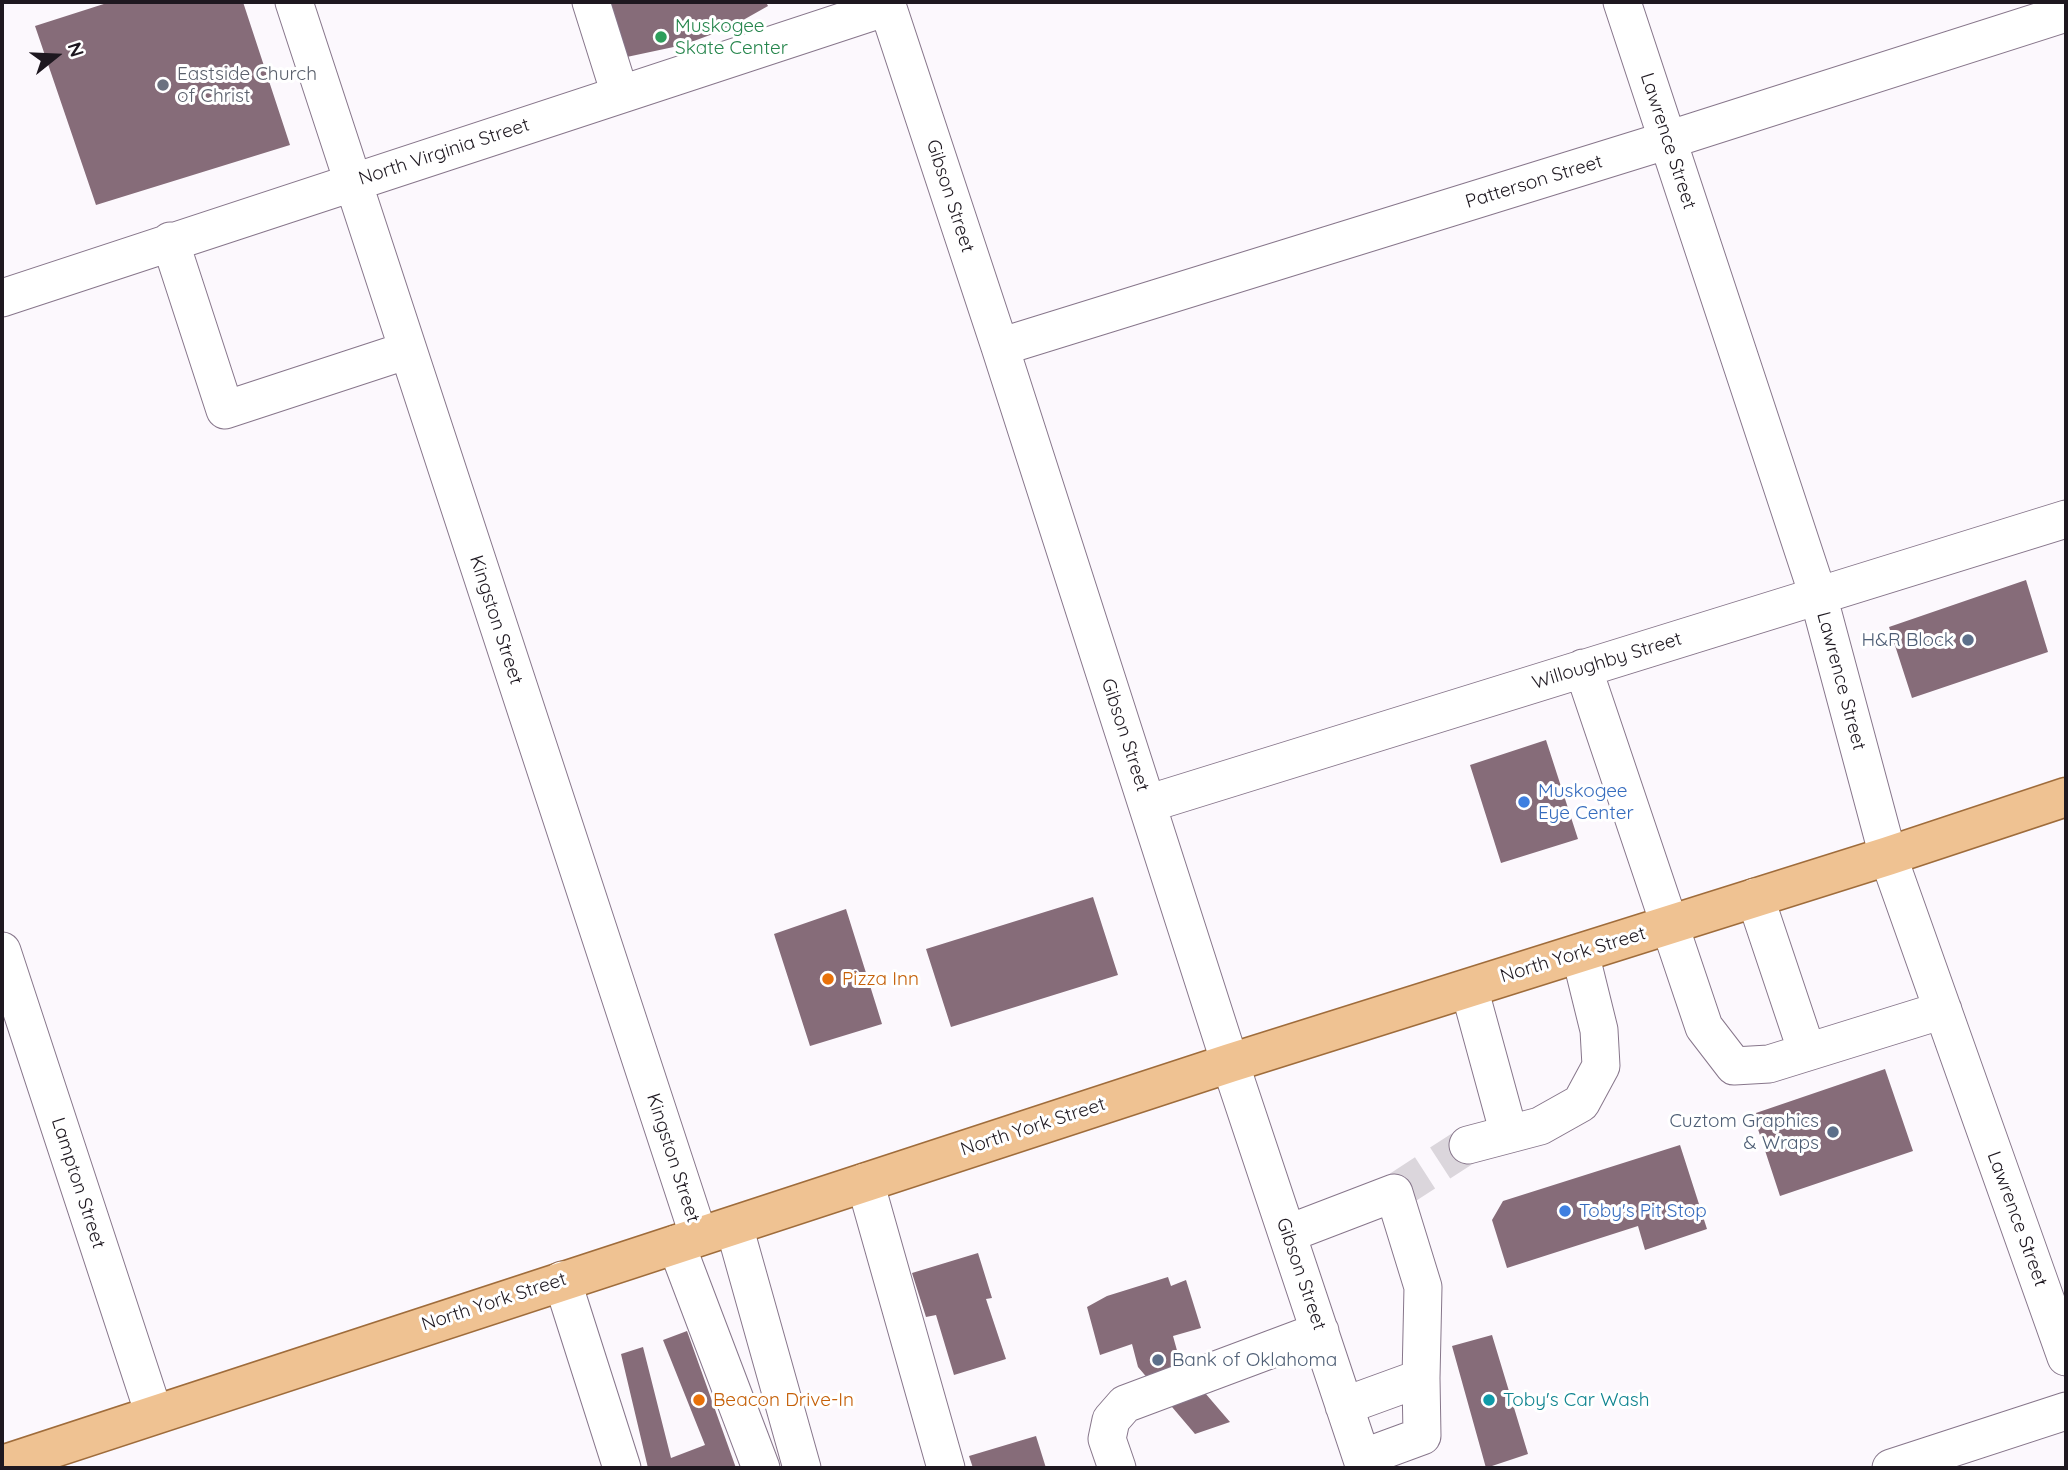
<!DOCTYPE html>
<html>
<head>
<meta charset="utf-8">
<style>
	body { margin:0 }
	#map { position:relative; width:2068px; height:1470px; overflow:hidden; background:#fcf8fd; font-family:Quicksand,sans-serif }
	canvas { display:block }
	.frame { position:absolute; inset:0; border:4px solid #1e1820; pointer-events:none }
	.north { position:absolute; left:21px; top:21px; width:70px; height:70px; -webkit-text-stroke:5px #fff; paint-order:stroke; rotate:72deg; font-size:19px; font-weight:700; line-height:28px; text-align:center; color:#1e1820 }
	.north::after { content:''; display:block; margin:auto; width:24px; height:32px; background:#1e1820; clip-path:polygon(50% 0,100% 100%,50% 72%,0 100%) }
</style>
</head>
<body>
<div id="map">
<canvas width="2068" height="1470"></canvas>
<div class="frame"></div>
<div class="north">N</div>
</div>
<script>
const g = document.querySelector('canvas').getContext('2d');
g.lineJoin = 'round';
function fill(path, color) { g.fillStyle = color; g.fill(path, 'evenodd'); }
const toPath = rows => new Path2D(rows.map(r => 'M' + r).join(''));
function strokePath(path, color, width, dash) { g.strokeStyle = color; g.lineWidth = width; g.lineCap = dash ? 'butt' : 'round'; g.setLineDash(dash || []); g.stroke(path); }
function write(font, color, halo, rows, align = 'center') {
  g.font = font + ' Quicksand,sans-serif'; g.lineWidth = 6; g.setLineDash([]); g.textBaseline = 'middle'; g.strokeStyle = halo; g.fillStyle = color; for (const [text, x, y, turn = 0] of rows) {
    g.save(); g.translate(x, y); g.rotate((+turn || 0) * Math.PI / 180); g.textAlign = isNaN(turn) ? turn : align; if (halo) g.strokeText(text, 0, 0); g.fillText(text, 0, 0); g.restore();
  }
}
const building = toPath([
	[110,2,243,2,290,145,96,205,35,26],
	[604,2,766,2,768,6,729,28,683,45,622,58],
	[2026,580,2048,652,1912,698,1889,627],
	[1546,740,1578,839,1501,863,1470,765],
	[1093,897,1118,975,951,1027,926,949],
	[846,909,882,1024,810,1046,774,934],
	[1885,1069,1913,1151,1780,1196,1753,1114],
	[1680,1145,1707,1229,1645,1250,1638,1226,1507,1268,1492,1220,1503,1201],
	[978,1253,992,1298,986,1299,1006,1359,954,1375,936,1315,926,1317,912,1273],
	[1168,1277,1171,1286,1186,1280,1201,1328,1173,1336,1181,1365,1230,1422,1195,1434,1138,1367,1132,1344,1100,1355,1087,1307,1107,1296],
	[687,1331,736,1468,648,1468,621,1354,643,1347,671,1458,705,1445,663,1340],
	[1492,1335,1528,1454,1486,1468,1452,1346],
	[1036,1436,1046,1468,973,1468,969,1456]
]);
const minorTunnel = toPath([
	[1394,1193,1468,1145]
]);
const minor = toPath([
	[294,2,699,1237],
	[591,2,620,94],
	[886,2,1000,347,1230,1063,1365,1468],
	[1622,2,1818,595,1888,856,2066,1357],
	[170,241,225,410,408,350],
	[2,298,887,7],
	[1000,347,1668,140,2066,13],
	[1583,668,1704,1027,1734,1066,1769,1064,1943,1010],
	[1147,804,2066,519],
	[1755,897,1807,1052],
	[2,951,154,1414],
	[1469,988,1509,1134],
	[1468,1145,1540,1126,1581,1103,1601,1066,1599,1030,1580,953],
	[865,1182,946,1468],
	[734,1226,802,1468],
	[1287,1234,1394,1193,1423,1287,1421,1378,1344,1406],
	[676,1244,761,1468],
	[562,1280,622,1468],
	[1362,1458,1422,1436,1421,1378],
	[1117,1468,1107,1439,1111,1420,1125,1404,1320,1331],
	[1891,1468,2066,1411]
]);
const major = toPath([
	[2,1465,1230,1063,1888,856,2066,797]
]);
const markers = [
	[661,37,7,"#2e9e5b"],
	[163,85,7,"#6b7280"],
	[1968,640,7,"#5c6f8a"],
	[1524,802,7,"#3f7fe0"],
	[828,979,7,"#e8710a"],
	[1833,1132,7,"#5c6f8a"],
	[1565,1211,7,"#3f7fe0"],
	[1158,1360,7,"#5c6f8a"],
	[699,1400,7,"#e8710a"],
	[1489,1400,7,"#0f9aa8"]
];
const leisureNames = [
	["Muskogee",675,26],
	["Skate Center",675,48]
];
const worshipNames = [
	["Eastside Church",177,74],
	["of Christ",177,96]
];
const streetNames = [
	["Lawrence Street",1668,141,72],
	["North Virginia Street",444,152,-18],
	["Patterson Street",1534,182,-17],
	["Gibson Street",950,196,72],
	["Kingston Street",496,620,72],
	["Willoughby Street",1607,661,-17],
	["Lawrence Street",1841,681,75],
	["Gibson Street",1125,735,72],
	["North York Street",1573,955,-17],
	["North York Street",1033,1127,-18],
	["Kingston Street",673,1158,72],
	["Lampton Street",78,1183,72],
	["Lawrence Street",2017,1219,70],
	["Gibson Street",1301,1274,71],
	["North York Street",494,1302,-18]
];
const serviceNames = [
	["H&R Block",1954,640],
	["Cuztom Graphics",1819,1121],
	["& Wraps",1819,1143],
	["Bank of Oklahoma",1172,1360,"left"]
];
const shopNames = [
	["Muskogee",1538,791],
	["Eye Center",1538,813],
	["Toby's Pit Stop",1579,1211]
];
const foodNames = [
	["Pizza Inn",842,979],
	["Beacon Drive-In",713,1400]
];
const cultureNames = [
	["Toby's Car Wash",1503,1400]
];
fill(building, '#866c79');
strokePath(minorTunnel, '#dbd6dc', 37, [37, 18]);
strokePath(minor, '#87768b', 39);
strokePath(major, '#9f6c3b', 41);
strokePath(minor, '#fff', 37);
strokePath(major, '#efc292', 38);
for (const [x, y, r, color] of markers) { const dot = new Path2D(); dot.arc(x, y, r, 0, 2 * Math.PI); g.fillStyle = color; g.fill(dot); strokePath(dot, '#fff', 2.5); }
write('19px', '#27864d', '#fff', leisureNames, 'left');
write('19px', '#5b616d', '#fff', worshipNames, 'left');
write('19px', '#1e1820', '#fff', streetNames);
write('19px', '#4e5e75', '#fff', serviceNames, 'right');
write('19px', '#366cbe', '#fff', shopNames, 'left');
write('19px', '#c56008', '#fff', foodNames, 'left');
write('19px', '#0d838f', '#fff', cultureNames, 'left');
</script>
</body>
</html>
